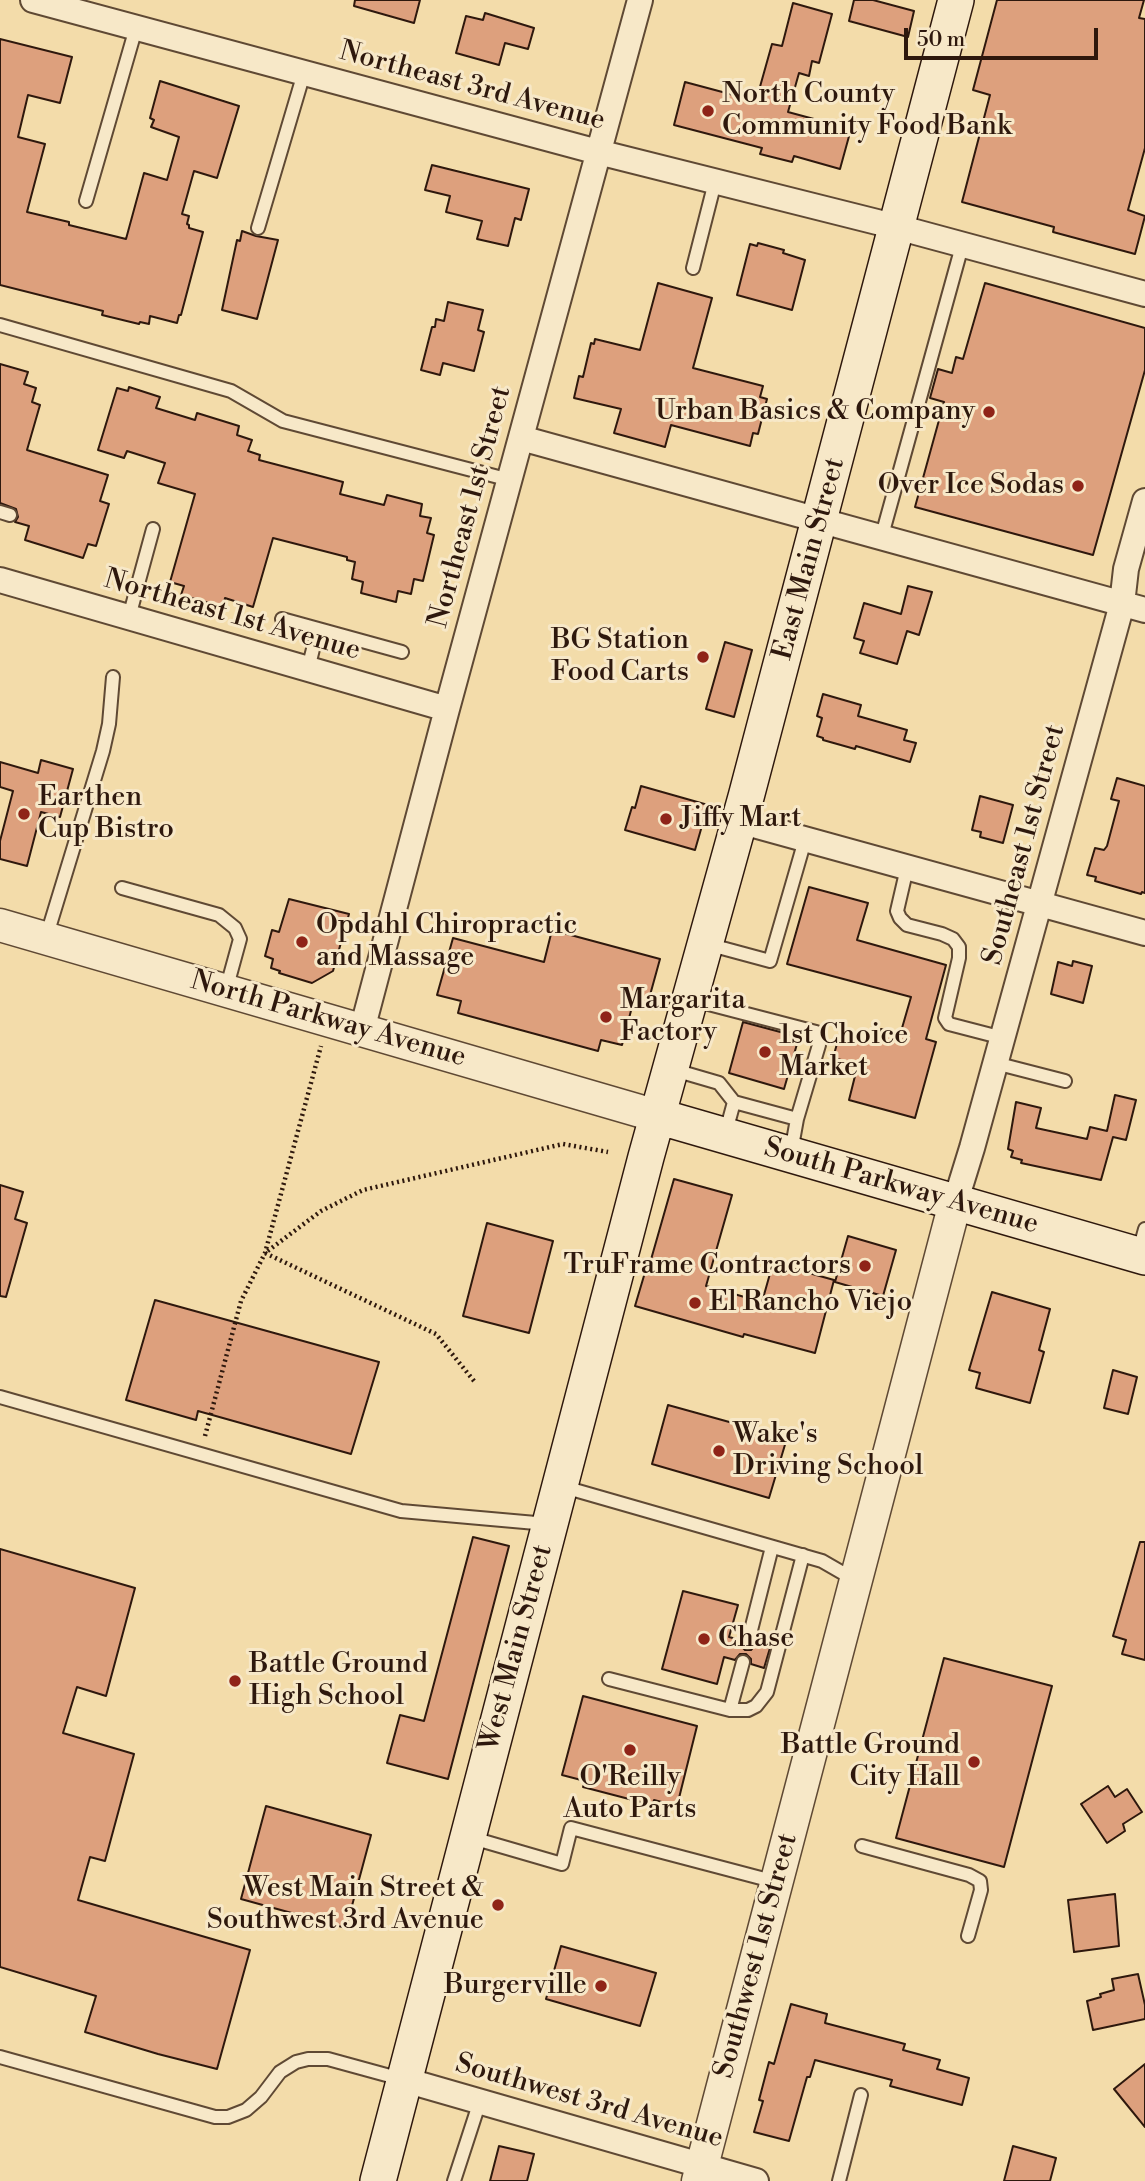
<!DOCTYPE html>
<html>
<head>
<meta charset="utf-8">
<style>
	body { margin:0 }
	#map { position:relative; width:1145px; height:2181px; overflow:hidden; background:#f3dcaa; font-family:"Libre Bodoni",serif }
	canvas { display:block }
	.scale { position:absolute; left:904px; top:28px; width:194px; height:32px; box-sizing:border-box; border:4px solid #2e180d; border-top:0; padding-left:9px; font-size:21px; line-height:24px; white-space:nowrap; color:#2e180d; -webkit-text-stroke:5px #f7e8c8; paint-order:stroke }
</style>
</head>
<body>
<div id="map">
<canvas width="1145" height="2181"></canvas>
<div class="scale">50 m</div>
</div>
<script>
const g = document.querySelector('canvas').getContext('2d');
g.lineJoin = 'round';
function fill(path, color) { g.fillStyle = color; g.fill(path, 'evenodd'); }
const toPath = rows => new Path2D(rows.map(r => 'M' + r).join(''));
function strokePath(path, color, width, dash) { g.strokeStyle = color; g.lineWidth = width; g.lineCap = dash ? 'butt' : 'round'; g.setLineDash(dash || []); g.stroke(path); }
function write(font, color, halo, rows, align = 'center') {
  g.font = font + ' "Libre Bodoni",serif'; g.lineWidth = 6; g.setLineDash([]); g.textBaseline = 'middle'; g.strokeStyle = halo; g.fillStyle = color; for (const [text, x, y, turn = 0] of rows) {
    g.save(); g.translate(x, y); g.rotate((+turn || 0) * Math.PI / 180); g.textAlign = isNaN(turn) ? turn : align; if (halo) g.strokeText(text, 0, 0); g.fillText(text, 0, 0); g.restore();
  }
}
const building = toPath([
	[355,0,420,0,414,23,354,6,355,0],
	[854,0,873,0,914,11,908,37,849,21,854,0],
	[997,0,1144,0,1139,18,1145,19,1145,148,1128,210,1145,216,1135,254,1053,232,1054,227,962,202,990,95,973,90,997,0],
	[793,3,832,14,819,63,812,61,809,76,799,73,788,112,851,129,840,169,794,156,792,162,760,154,762,148,674,125,685,82,756,101,772,44,782,46,793,3],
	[485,13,534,28,528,49,505,43,499,65,456,53,466,16,483,20,485,13],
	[0,39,72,57,60,103,28,95,18,137,45,144,27,212,69,222,69,225,126,239,144,173,167,180,179,137,151,127,154,120,150,118,160,81,239,106,217,178,194,171,182,214,189,216,187,224,189,225,189,228,203,232,181,315,179,315,177,323,150,316,149,324,140,322,139,324,102,315,103,311,0,285,0,39],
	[432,165,529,189,521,220,515,218,508,246,477,239,482,221,446,212,450,196,425,190,432,165],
	[242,231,256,236,278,240,257,319,222,310,237,240,240,241,242,231],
	[758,243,784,250,783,253,805,260,792,310,737,295,750,244,757,246,758,243],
	[658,283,712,298,693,368,763,386,760,397,767,399,758,434,753,433,750,446,671,425,665,447,614,433,621,409,574,398,579,376,583,377,591,343,594,344,595,339,640,350,658,283],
	[985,283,1145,328,1145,370,1093,555,915,507,944,402,930,398,938,369,952,373,956,357,963,359,985,283],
	[448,302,483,310,478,330,484,332,474,371,443,363,440,375,421,370,432,327,435,327,436,319,444,321,448,302],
	[0,364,28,372,24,384,36,388,32,402,40,405,27,450,108,475,100,501,109,504,96,546,88,544,83,558,25,540,29,526,15,522,18,517,16,509,0,503,0,364],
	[129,387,160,397,156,408,195,420,197,413,239,426,237,435,252,440,248,451,260,455,259,460,343,482,340,494,384,505,387,495,422,504,420,516,431,518,427,533,434,535,423,581,414,579,411,594,398,591,396,602,361,593,363,582,352,579,355,562,347,560,347,557,273,538,253,607,225,598,223,607,181,595,184,586,170,582,195,494,158,483,165,463,127,451,124,458,98,450,117,388,128,391,129,387],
	[908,586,932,592,919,635,907,631,897,664,860,653,864,641,854,638,864,603,901,614,908,586],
	[725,642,752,650,734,717,706,709,725,642],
	[823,694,861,705,858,716,907,730,904,740,916,743,910,762,856,746,855,749,823,740,823,738,817,736,822,718,817,716,823,694],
	[41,760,73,769,60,817,41,812,27,866,0,859,0,841,13,791,0,787,0,762,38,773,41,760],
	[1117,778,1145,786,1145,893,1142,892,1141,894,1095,881,1096,877,1087,875,1095,848,1104,850,1107,846,1119,801,1111,799,1117,778],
	[641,786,708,805,695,850,625,830,632,807,635,808,641,786],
	[980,796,1013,805,1003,843,980,837,981,832,972,830,980,796],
	[809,887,868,903,857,940,946,965,926,1039,936,1042,915,1118,849,1100,858,1064,833,1058,840,1033,877,1043,881,1029,900,1035,911,997,787,964,809,887],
	[289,899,349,914,333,971,312,983,279,973,280,971,271,968,273,959,265,956,272,930,279,932,289,899],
	[552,930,660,959,647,1006,633,1003,622,1045,601,1040,598,1051,458,1013,461,1001,437,995,453,938,544,962,552,930],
	[1073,961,1092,966,1083,1003,1051,994,1058,962,1072,966,1073,961],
	[743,1022,799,1037,784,1089,729,1073,743,1022],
	[1115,1095,1136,1100,1126,1140,1113,1137,1101,1180,1021,1163,1022,1160,1011,1157,1013,1151,1008,1149,1016,1102,1041,1108,1036,1128,1087,1139,1090,1127,1107,1131,1115,1095],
	[674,1179,732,1195,706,1286,762,1302,773,1263,834,1280,815,1353,744,1334,743,1337,635,1306,646,1269,648,1270,674,1179],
	[0,1185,23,1192,15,1219,27,1223,6,1297,0,1296,0,1185],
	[487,1223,553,1241,529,1333,463,1316,487,1223],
	[848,1236,896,1250,883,1296,835,1282,848,1236],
	[992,1292,1050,1309,1039,1350,1044,1352,1030,1403,976,1388,980,1373,969,1370,992,1292],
	[155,1300,379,1362,351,1454,198,1411,196,1420,126,1400,155,1300],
	[1113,1370,1137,1377,1128,1414,1104,1408,1113,1370],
	[668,1405,787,1438,769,1498,652,1464,668,1405],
	[473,1537,509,1546,448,1779,387,1763,400,1715,424,1721,473,1537],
	[1140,1542,1145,1542,1145,1660,1122,1654,1126,1640,1113,1636,1140,1542],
	[0,1549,135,1588,106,1696,77,1687,63,1733,134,1754,105,1861,90,1857,78,1900,250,1950,217,2069,158,2054,85,2032,96,1996,0,1967,0,1549],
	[683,1591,738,1605,729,1637,740,1640,740,1645,745,1650,751,1650,756,1644,770,1648,764,1668,751,1664,751,1659,746,1654,740,1654,735,1660,724,1657,717,1684,662,1669,683,1591],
	[944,1658,1052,1686,1004,1867,896,1838,944,1658],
	[583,1696,697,1726,677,1806,654,1800,652,1805,583,1787,585,1781,562,1775,583,1696],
	[1108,1786,1115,1797,1127,1789,1142,1812,1123,1824,1125,1831,1107,1843,1081,1804,1108,1786],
	[266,1806,371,1835,346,1928,241,1899,266,1806],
	[1115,1894,1119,1946,1074,1952,1068,1900,1115,1894],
	[561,1946,656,1973,640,2026,546,1999,561,1946],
	[1138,1974,1145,2005,1145,2019,1093,2030,1087,2001,1101,1997,1100,1994,1114,1990,1112,1979,1138,1974],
	[791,2004,827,2014,825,2023,905,2044,903,2050,940,2060,937,2069,969,2078,962,2105,890,2086,892,2080,815,2060,810,2077,807,2077,789,2141,754,2132,763,2101,759,2100,769,2062,774,2064,791,2004],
	[1145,2064,1145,2127,1114,2089,1145,2064],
	[499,2146,534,2154,527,2181,490,2181,499,2146],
	[1013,2146,1056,2158,1050,2181,1004,2181,1013,2146]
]);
const path = toPath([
	[474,1381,436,1334,265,1253,321,1211,363,1190,563,1144,608,1152],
	[205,1436,241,1301,265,1253,321,1046]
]);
const service = toPath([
	[86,201,136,28],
	[258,228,304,73],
	[693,268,715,182],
	[0,325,231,391,283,421,510,480],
	[0,512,10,515],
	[881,539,962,246],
	[129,617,153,529],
	[282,619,402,652],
	[308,669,318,629],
	[907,868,897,911,900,918,907,925,942,934,953,939,959,947,959,958,945,1018,949,1024,1003,1038],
	[122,888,219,915,235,928,240,939,226,990],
	[46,938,103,751,109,724,113,677],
	[707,944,770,961,805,840],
	[693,1000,816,1032,819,1045,797,1119,791,1152],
	[995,1063,1065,1081],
	[671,1069,719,1083,734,1102,797,1119],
	[725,1135,734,1102],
	[1139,1251,1145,1229],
	[0,1397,401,1511,547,1524],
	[564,1487,822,1561,855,1580],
	[748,1642,772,1547],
	[609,1679,730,1710,748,1710,756,1706,767,1692,803,1555],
	[730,1710,743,1662],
	[469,1837,562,1864,571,1828,776,1882],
	[862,1846,969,1875,980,1881,981,1890,968,1936],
	[0,2057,215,2117,228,2117,246,2110,261,2097,280,2072,296,2062,308,2059,328,2059,401,2079],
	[454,2181,480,2101],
	[839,2181,861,2095]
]);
const minor = toPath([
	[33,0,598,152,897,227,1145,294],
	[521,438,1145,610],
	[0,580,447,709],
	[739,821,1145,933],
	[362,1030,447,709,640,0],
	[955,1203,972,1148,1122,604,1126,569,1145,501],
	[405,2080,756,2181]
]);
const tertiary = toPath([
	[0,925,657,1116],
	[698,2181,955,1203]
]);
const secondary = toPath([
	[657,1116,1145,1257],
	[378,2181,646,1157,746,797,956,0]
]);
const markers = [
	[708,111,7,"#8f2418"],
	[989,412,7,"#8f2418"],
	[1078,486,7,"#8f2418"],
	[703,657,7,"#8f2418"],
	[24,814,7,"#8f2418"],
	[666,819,7,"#8f2418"],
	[302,942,7,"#8f2418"],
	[606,1017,7,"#8f2418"],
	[765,1052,7,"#8f2418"],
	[865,1266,7,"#8f2418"],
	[695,1303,7,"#8f2418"],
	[719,1451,7,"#8f2418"],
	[704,1639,7,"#8f2418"],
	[235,1681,7,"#8f2418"],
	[630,1750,7,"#8f2418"],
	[974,1762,7,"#8f2418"],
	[498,1905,7,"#8f2418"],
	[601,1986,7,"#8f2418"]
];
const streetNames = [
	["Northeast 3rd Avenue",472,87,15],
	["Northeast 1st Street",471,507,-75],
	["East Main Street",810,559,-75],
	["Northeast 1st Avenue",232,616,16],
	["Southeast 1st Street",1025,845,-75],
	["North Parkway Avenue",328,1020,16],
	["South Parkway Avenue",901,1187,16],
	["West Main Street",517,1648,-75],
	["Southwest 1st Street",757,1956,-75],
	["Southwest 3rd Avenue",589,2102,16]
];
const poiNames = [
	["North County",722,95],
	["Community Food Bank",722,127],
	["Urban Basics & Company",975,412,"right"],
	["Over Ice Sodas",1064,486,"right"],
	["BG Station",689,641,"right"],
	["Food Carts",689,673,"right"],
	["Earthen",38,798],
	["Cup Bistro",38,830],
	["Jiffy Mart",680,819],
	["Opdahl Chiropractic",316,926],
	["and Massage",316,958],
	["Margarita",620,1001],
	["Factory",620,1033],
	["1st Choice",779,1036],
	["Market",779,1068],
	["TruFrame Contractors",851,1266,"right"],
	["El Rancho Viejo",709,1303],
	["Wake's",733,1435],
	["Driving School",733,1467],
	["Chase",718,1639],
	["Battle Ground",249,1665],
	["High School",249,1697],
	["Battle Ground",960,1746,"right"],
	["City Hall",960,1778,"right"],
	["O'Reilly",630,1778,"center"],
	["Auto Parts",630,1810,"center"],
	["West Main Street &",484,1889,"right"],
	["Southwest 3rd Avenue",484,1921,"right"],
	["Burgerville",587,1986,"right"]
];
fill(building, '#dda07d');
strokePath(building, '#2e180d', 2);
strokePath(service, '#5f4934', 16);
strokePath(minor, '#5f4934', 28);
strokePath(tertiary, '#5f4934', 35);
strokePath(secondary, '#2e180d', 38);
strokePath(path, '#2e180d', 4.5, [2, 3.5]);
strokePath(service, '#f7e8c8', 12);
strokePath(minor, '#f7e8c8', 24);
strokePath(tertiary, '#f7e8c8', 32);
strokePath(secondary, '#f7e8c8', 35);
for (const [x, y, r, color] of markers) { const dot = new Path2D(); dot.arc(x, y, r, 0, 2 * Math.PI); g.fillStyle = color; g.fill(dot); strokePath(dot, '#f7e8c8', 2.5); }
write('28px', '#2e180d', '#f7e8c8', streetNames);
write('28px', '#2e180d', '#f7e8c8', poiNames, 'left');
</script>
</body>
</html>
